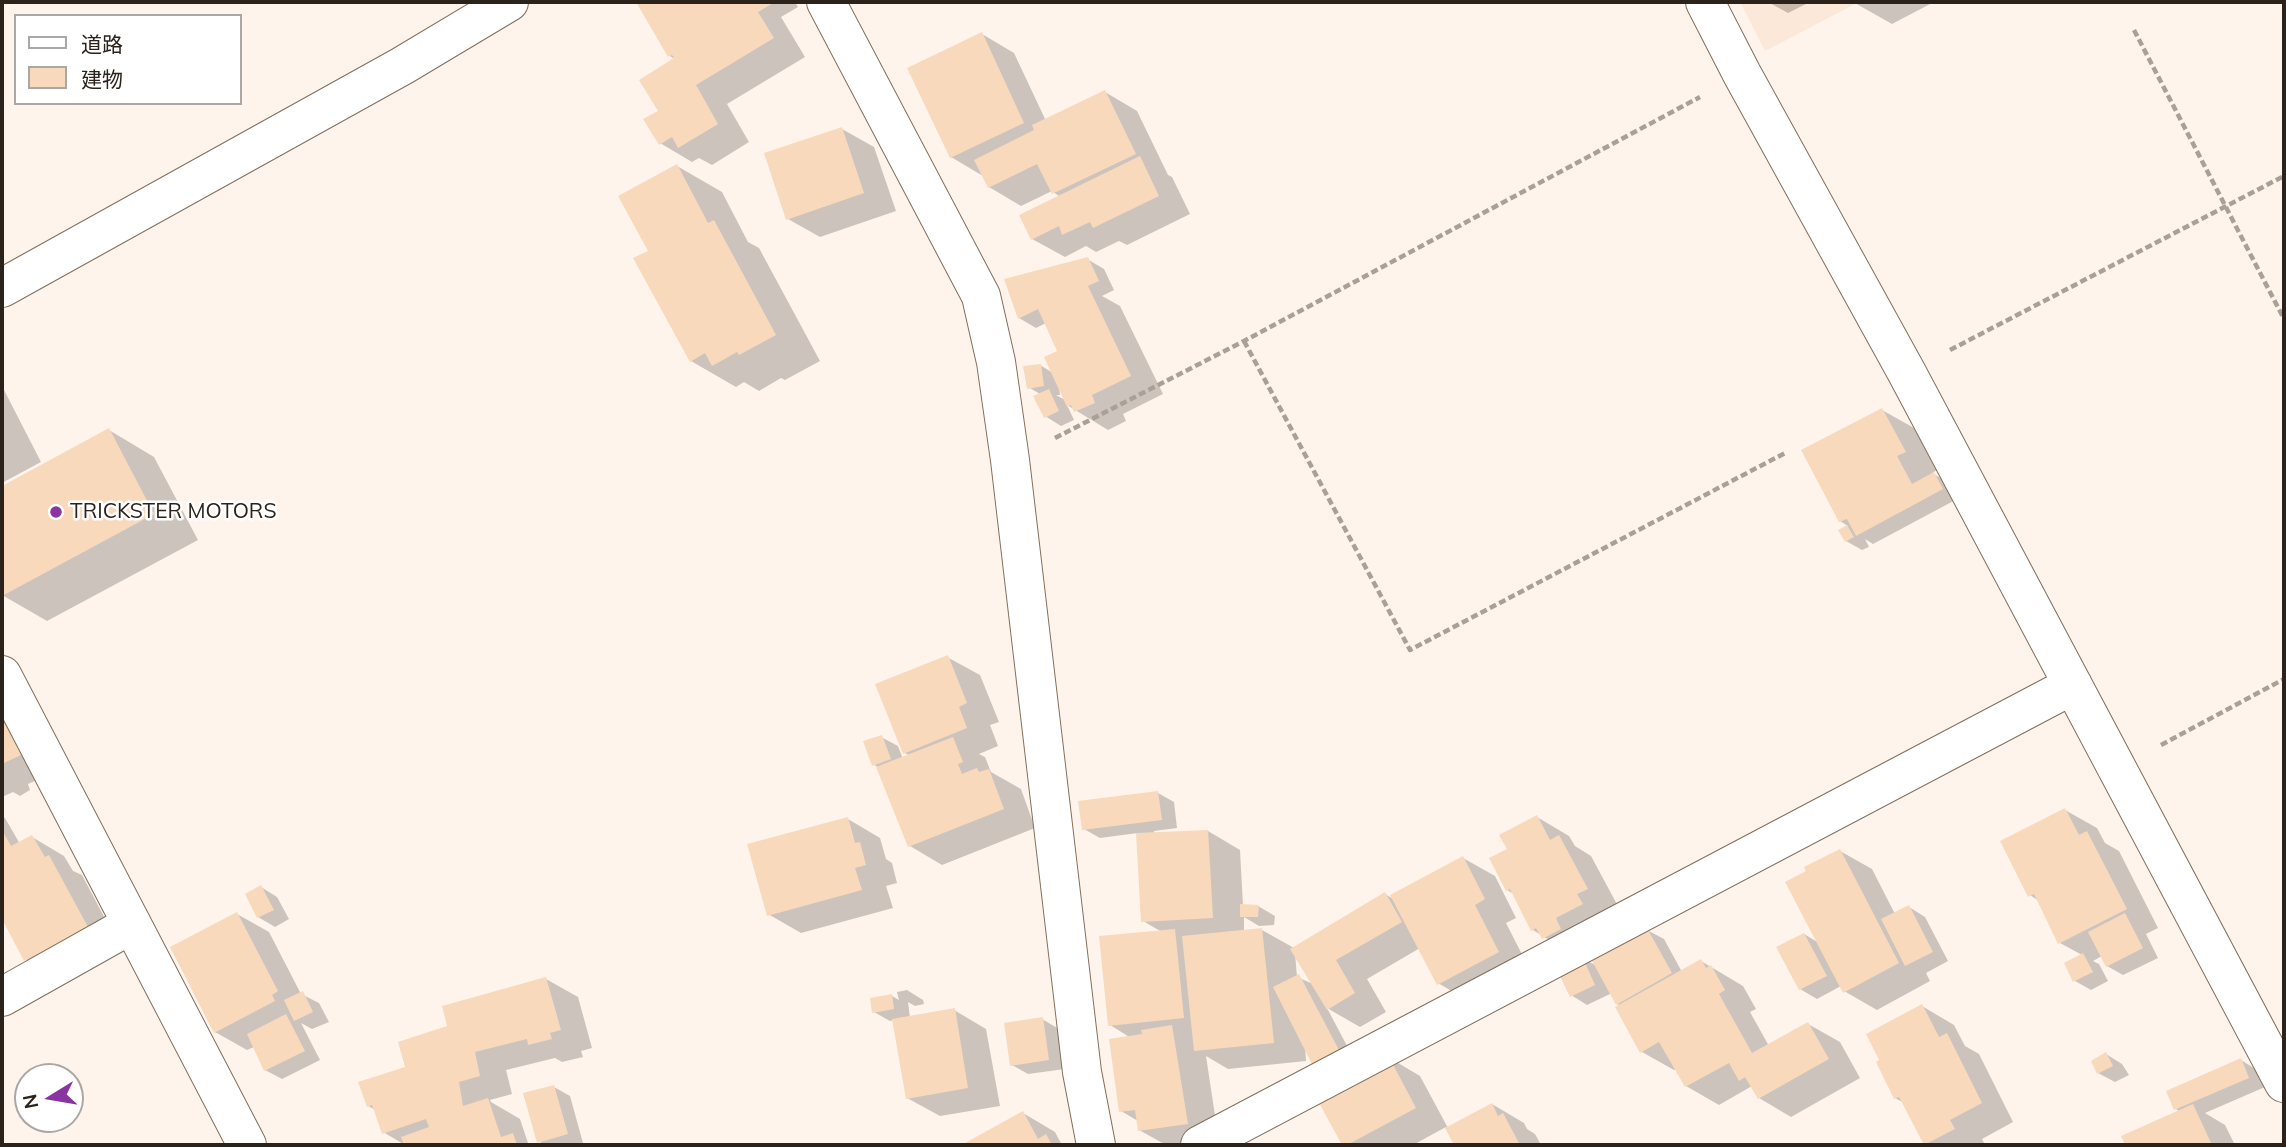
<!DOCTYPE html>
<html>
<head>
<meta charset="utf-8">
<style>
	body { margin:0 }
	#map { position:relative; width:2286px; height:1147px; overflow:hidden; background:#fef4ec; font-family:Mulish,"Noto Sans JP",sans-serif }
	canvas { display:block }
	.frame { position:absolute; inset:0; border:4px solid #2b231b; pointer-events:none }
	.legend { position:absolute; left:14px; top:14px; width:228px; height:91px; box-sizing:border-box; background:#fff; border:2px solid #aaa7a4; margin:0; padding:9px 12px; list-style:none; font-size:21px; color:#2b231b }
	.legend li { display:flex; align-items:center; gap:14px; height:35px }
	.legend b { width:35px; border:2px solid #aaa7a4 }
	.north { position:absolute; left:14px; top:1063px; width:70px; height:70px; box-sizing:border-box; background:#fff; border:2px solid #aaa7a4; border-radius:50%; rotate:259deg; font-size:19px; font-weight:700; line-height:28px; text-align:center; color:#2b231b }
	.north::after { content:''; display:block; margin:auto; width:24px; height:32px; background:#8934a1; clip-path:polygon(50% 0,100% 100%,50% 72%,0 100%) }
</style>
</head>
<body>
<div id="map">
<canvas width="2286" height="1147"></canvas>
<div class="frame"></div>
<ul class="legend">
<li><b style="height:9px;background:#fff"></b>道路</li>
<li><b style="height:19px;background:#f8d9bc"></b>建物</li>
</ul>
<div class="north">N</div>
</div>
<script>
const g = document.querySelector('canvas').getContext('2d');
g.lineJoin = 'round';
function fill(path, color) { g.fillStyle = color; g.fill(path, 'evenodd'); }
const toPath = rows => new Path2D(rows.map(r => 'M' + r).join(''));
function strokePath(path, color, width, dash) { g.strokeStyle = color; g.lineWidth = width; g.lineCap = dash ? 'butt' : 'round'; g.setLineDash(dash || []); g.stroke(path); }
function write(font, color, halo, rows, align = 'center') {
  g.font = font + ' Mulish,sans-serif'; g.lineWidth = 5; g.setLineDash([]); g.textBaseline = 'middle'; g.strokeStyle = halo; g.fillStyle = color; for (const [text, x, y, turn = 0] of rows) {
    g.save(); g.translate(x, y); g.rotate((+turn || 0) * Math.PI / 180); g.textAlign = isNaN(turn) ? turn : align; if (halo) g.strokeText(text, 0, 0); g.fillText(text, 0, 0); g.restore();
  }
}
const industrial = toPath([
	[1740,2,1859,2,1765,51]
]);
const shadow = toPath([
	[638,2,795,2,798,7,781,17,805,57,727,104,749,142,712,165,699,158,692,162,660,143,660,112,676,60,670,56],
	[1768,2,1810,2,1788,13],
	[1853,2,1934,2,1892,24],
	[982,34,1014,53,1046,121,1105,92,1137,111,1168,175,1172,177,1190,214,1127,245,1119,241,1096,252,1086,246,1065,257,1032,239,1060,197,1052,191,1021,206,989,187,983,176,951,157],
	[842,129,874,147,896,211,820,237,788,219],
	[677,166,722,192,748,242,759,248,820,361,785,380,781,378,759,391,744,382,736,387,691,361,650,251],
	[1087,259,1104,269,1114,290,1102,296,1120,306,1163,394,1123,414,1126,421,1108,430,1067,405,1074,420,1061,426,1045,416,1040,394,1028,387,1040,365,1053,373,1060,352,1046,323,1036,328,1019,318,1007,280],
	[1059,386,1067,401,1056,395,1060,395],
	[2,386,41,462,2,483],
	[1882,410,1914,428,1937,470,1932,473,1951,484,1959,498,1873,544,1865,539,1869,547,1862,550,1846,541,1840,530,1848,526,1840,521],
	[109,430,154,457,198,540,47,621,2,595,2,483,4,487],
	[947,657,980,675,999,722,990,725,998,746,979,754,985,757,991,772,1021,789,1035,828,942,865,910,846,878,767,874,765,881,737,898,746,903,759,910,756,905,753],
	[2,700,54,772,28,784,30,790,20,796,13,792,2,797],
	[1158,793,1174,802,1177,828,1154,831,1154,834,1208,831,1240,850,1243,906,1258,906,1275,916,1274,925,1259,926,1244,917,1244,931,1262,930,1294,948,1385,894,1395,900,1463,858,1495,876,1516,918,1506,923,1530,970,1470,1002,1438,983,1420,948,1367,979,1386,1012,1360,1027,1327,1008,1355,1061,1305,1045,1306,1061,1228,1069,1206,1056,1219,1142,1195,1145,1166,1145,1139,1130,1138,1121,1121,1111,1131,1038,1110,1025,1162,932,1143,921,1138,833,1100,838,1084,829],
	[1295,953,1313,984,1297,977],
	[2065,810,2097,828,2105,843,2119,851,2158,928,2146,934,2158,958,2123,975,2107,966,2102,956,2093,961,2099,964,2108,981,2091,990,2075,981,2082,955,2060,943,2039,901,2030,895],
	[2,816,5,818,20,844,32,837,64,856,73,871,82,875,119,945,58,978,26,959,2,915],
	[1537,817,1569,836,1575,846,1591,856,1619,908,1575,956,1533,930,1514,894,1507,890,1509,849],
	[848,819,880,838,886,859,892,863,897,883,886,886,893,908,801,933,768,914],
	[1840,851,1872,869,1895,914,1909,907,1925,917,1948,961,1926,973,1930,981,1877,1010,1844,991,1841,986,1817,999,1800,989,1804,934,1819,943],
	[261,887,277,897,289,919,275,927,258,917],
	[237,914,269,932,301,994,319,1003,329,1022,312,1029,301,1023,320,1060,282,1079,265,1070,254,1047,247,1050,215,1032],
	[1647,930,1664,939,1682,972,1701,961,1743,986,1756,1009,1750,1012,1769,1046,1808,1024,1840,1042,1860,1078,1791,1117,1759,1098,1752,1086,1719,1105,1686,1086,1676,1069,1674,1070,1642,1052,1621,1006,1617,1004,1612,993,1587,1005,1571,995,1582,958,1597,966],
	[546,979,578,997,592,1048,581,1051,583,1057,562,1062,555,1058,506,1070,512,1094,490,1100,491,1102,520,1119,528,1143,532,1145,405,1145,383,1132,376,1110,368,1106,449,1027],
	[907,990,923,1000,924,1004,915,1006,908,1002,910,1018,954,1010,986,1029,1000,1106,940,1116,907,1098,894,1020,890,1021,874,1012,892,996,899,1000,897,992],
	[1922,1006,1954,1025,1965,1046,1979,1054,2013,1122,1982,1139,1985,1145,1927,1145,1904,1103,1895,1098],
	[1042,1019,1059,1029,1065,1069,1028,1074,1012,1065],
	[2106,1054,2122,1064,2129,1075,2115,1082,2098,1073],
	[1388,1057,1420,1076,1448,1128,1492,1104,1524,1123,1527,1129,1535,1134,1541,1145,1456,1145,1446,1127,1413,1145,1344,1145,1319,1100],
	[2241,1060,2257,1070,2265,1087,2205,1113,2225,1125,2235,1145,2127,1145,2124,1137,2180,1112,2176,1109],
	[554,1087,570,1096,583,1143,545,1145,538,1141],
	[1023,1113,1055,1132,1062,1145,968,1145]
]);
const building = toPath([
	[636,2,775,2,758,12,774,38,696,85,718,124,678,148,672,137,659,145,643,119,658,111,639,80,674,58,672,55,668,57],
	[982,32,1024,123,950,158,907,68],
	[1105,90,1136,154,1052,194,1037,164,988,188,974,160,1034,130,1032,125],
	[842,127,864,193,786,220,764,153],
	[1140,156,1159,196,1093,228,1090,222,1062,235,1059,226,1031,240,1019,215],
	[677,164,708,223,714,220,776,335,739,355,737,352,712,366,705,353,690,362,633,258,648,251,618,196],
	[1088,257,1099,281,1088,286,1131,376,1092,395,1095,403,1074,412,1071,405,1067,407,1044,357,1057,351,1038,309,1018,319,1004,279],
	[1041,364,1044,386,1027,389,1023,366],
	[1049,389,1059,411,1044,418,1033,396],
	[1882,408,1906,452,1897,456,1912,484,1934,472,1943,489,1856,536,1847,519,1839,522,1801,450],
	[109,428,154,514,2,596,2,486],
	[1847,525,1854,537,1845,542,1838,530],
	[948,655,967,703,959,707,967,728,903,754,875,684],
	[2,709,23,754,2,764],
	[882,735,891,759,872,766,863,741],
	[953,737,963,762,958,764,962,774,977,768,979,772,989,769,1004,809,908,847,876,767],
	[1158,791,1162,820,1082,830,1078,801],
	[2065,808,2079,835,2087,831,2127,909,2058,944,2034,894,2028,897,2000,841],
	[1537,815,1550,840,1559,835,1588,889,1577,894,1583,904,1556,918,1561,929,1542,939,1536,928,1531,931,1510,889,1506,891,1489,858,1507,849,1499,835],
	[848,817,855,843,860,842,866,865,855,868,862,890,767,916,747,844],
	[2,830,11,846,32,835,45,857,49,855,88,927,24,961,2,919],
	[1208,830,1213,918,1141,922,1136,833],
	[1840,849,1899,963,1843,993,1785,882,1806,871,1804,867],
	[1463,856,1485,899,1475,905,1499,952,1437,985,1390,895],
	[261,885,274,910,257,918,245,894],
	[1385,892,1402,922,1336,960,1355,993,1327,1010,1290,949],
	[1240,904,1259,905,1258,917,1240,917],
	[1909,905,1933,952,1905,966,1881,919],
	[237,912,278,991,272,995,275,1001,214,1033,170,947],
	[2125,913,2143,948,2106,967,2088,932],
	[1262,928,1274,1043,1194,1051,1182,936],
	[1647,928,1672,973,1616,1005,1591,959],
	[1175,929,1184,1018,1108,1026,1099,936],
	[1804,933,1827,976,1799,990,1776,947],
	[2083,953,2093,972,2073,982,2064,963],
	[1582,956,1595,985,1570,997,1556,968],
	[1701,959,1706,968,1711,965,1725,990,1719,994,1752,1053,1808,1022,1829,1059,1758,1099,1745,1077,1739,1081,1729,1063,1685,1087,1659,1042,1640,1053,1615,1007],
	[1299,974,1340,1052,1313,1066,1273,987],
	[546,977,561,1030,550,1033,552,1039,528,1045,527,1039,475,1052,480,1076,459,1082,463,1106,488,1098,501,1137,513,1133,517,1145,404,1145,401,1137,429,1127,426,1119,382,1134,372,1105,367,1107,358,1082,405,1067,398,1042,447,1026,442,1006],
	[303,991,313,1012,294,1021,284,1000],
	[892,994,894,1009,872,1013,870,998],
	[1922,1004,1939,1037,1947,1033,1982,1103,1950,1120,1955,1129,1924,1145,1899,1097,1894,1099,1876,1062,1879,1060,1866,1034],
	[955,1008,968,1088,906,1099,892,1019],
	[286,1014,305,1051,264,1071,247,1034],
	[1043,1017,1049,1060,1010,1066,1004,1023],
	[1172,1025,1188,1124,1138,1131,1135,1110,1119,1112,1109,1039,1142,1034,1141,1030],
	[2106,1052,2113,1066,2097,1074,2091,1061],
	[1388,1055,1416,1108,1347,1145,1342,1145,1317,1099],
	[2241,1058,2249,1078,2174,1110,2166,1091],
	[554,1085,568,1134,537,1143,523,1093],
	[1492,1103,1498,1116,1503,1113,1520,1145,1454,1145,1445,1128],
	[2193,1104,2212,1145,2125,1145,2121,1136],
	[1023,1111,1038,1139,1046,1134,1052,1145,966,1145,965,1143]
]);
const path = toPath([
	[2134,30,2284,319],
	[1244,341,1410,650,1787,452],
	[1950,350,2284,176],
	[1055,438,1244,341,1700,97],
	[2161,745,2284,679]
]);
const minor = toPath([
	[826,2,981,296,996,362,1010,460,1082,1072,1096,1145],
	[1705,2,1742,74,1907,373,2284,1083],
	[2,288,402,66,509,2],
	[2,675,247,1145],
	[2,997,132,924],
	[1200,1145,2073,685]
]);
const markers = [
	[56,512,7,"#8934a1"]
];
const poiNames = [
	["TRICKSTER MOTORS",70,512]
];
fill(industrial, '#fbe8d8');
fill(shadow, '#0003');
fill(building, '#f8d9bc');
strokePath(minor, '#826e5b', 40);
strokePath(path, '#a9a098', 4.5, [7, 3.5]);
strokePath(minor, '#fff', 38);
for (const [x, y, r, color] of markers) { const dot = new Path2D(); dot.arc(x, y, r, 0, 2 * Math.PI); g.fillStyle = color; g.fill(dot); strokePath(dot, '#fff', 2.5); }
write('21px', '#2b231b', '#fff', poiNames, 'left');
</script>
</body>
</html>
